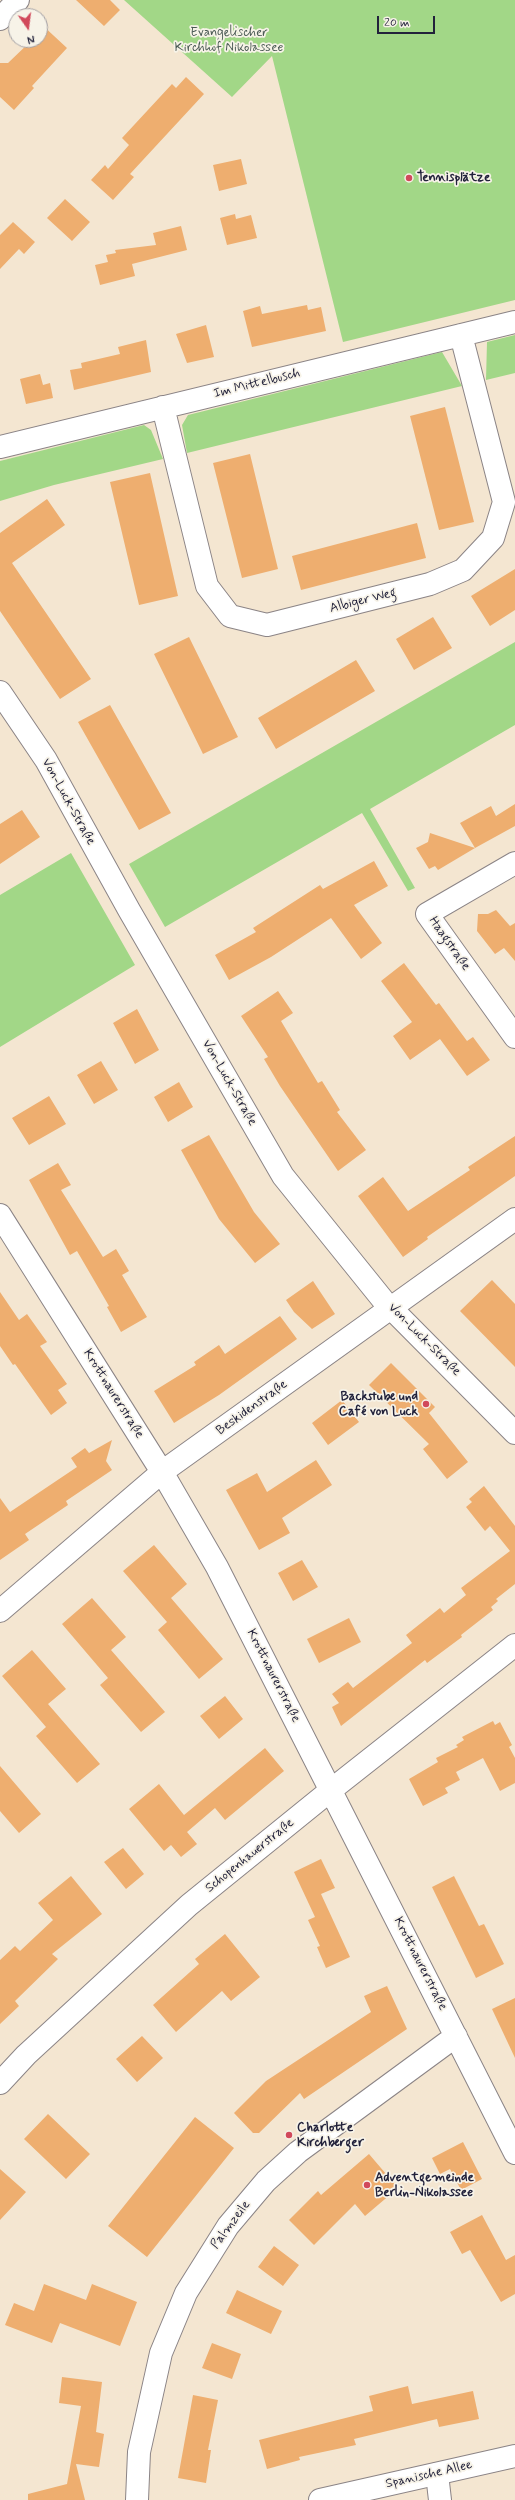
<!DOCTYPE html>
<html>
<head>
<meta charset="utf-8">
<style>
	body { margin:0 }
	#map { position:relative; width:515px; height:2500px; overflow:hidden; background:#f4e6d1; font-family:Mynerve,sans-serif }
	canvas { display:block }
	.north { position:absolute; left:8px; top:8px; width:40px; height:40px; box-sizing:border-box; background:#f7f3e8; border:1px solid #a29fa3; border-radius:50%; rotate:166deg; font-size:11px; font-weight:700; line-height:16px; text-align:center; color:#22223b }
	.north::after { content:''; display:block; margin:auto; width:14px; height:18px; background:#d1495b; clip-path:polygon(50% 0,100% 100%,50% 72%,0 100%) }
	.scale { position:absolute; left:377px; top:16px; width:58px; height:18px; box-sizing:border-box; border:2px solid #22223b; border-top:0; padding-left:5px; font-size:12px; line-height:14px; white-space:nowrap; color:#22223b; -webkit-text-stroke:3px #f7f3e8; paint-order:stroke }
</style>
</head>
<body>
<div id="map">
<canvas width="515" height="2500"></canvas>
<div class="north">N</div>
<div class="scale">20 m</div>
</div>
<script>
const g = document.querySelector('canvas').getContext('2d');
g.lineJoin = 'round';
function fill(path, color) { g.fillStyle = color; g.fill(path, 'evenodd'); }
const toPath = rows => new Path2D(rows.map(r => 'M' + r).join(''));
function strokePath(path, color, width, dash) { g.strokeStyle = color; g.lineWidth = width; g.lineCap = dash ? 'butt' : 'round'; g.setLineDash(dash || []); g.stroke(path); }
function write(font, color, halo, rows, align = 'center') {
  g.font = font + ' Mynerve,sans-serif'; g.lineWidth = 3.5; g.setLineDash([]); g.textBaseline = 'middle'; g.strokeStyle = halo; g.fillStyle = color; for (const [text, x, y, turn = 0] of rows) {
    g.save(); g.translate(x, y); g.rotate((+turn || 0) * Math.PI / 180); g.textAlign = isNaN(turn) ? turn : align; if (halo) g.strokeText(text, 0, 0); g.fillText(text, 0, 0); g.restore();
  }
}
const green = toPath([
	[124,0,515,0,515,300,343,342,272,56,232,97],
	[515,335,515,373,486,380,487,342],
	[442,352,462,386,187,453,182,425,188,415],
	[144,425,151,430,163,459,54,485,0,501,0,461],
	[515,642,515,725,370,809,415,888,408,891,362,813,165,927,129,864],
	[71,853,135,965,0,1047,0,895]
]);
const building = toPath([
	[76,0,110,0,120,10,104,26],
	[40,23,67,48,32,86,34,88,14,110,0,97,0,63,8,63,32,40,40,40],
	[186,77,204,94,130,174,134,177,113,200,91,180,105,165,108,169,129,145,122,138,172,84,176,88],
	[241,159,247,184,219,191,213,165],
	[65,199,90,222,72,241,47,218],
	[235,214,236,219,251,215,257,238,227,245,220,218],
	[13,222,35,242,24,254,19,249,0,269,0,235],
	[181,226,187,250,132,264,135,276,100,285,95,265,108,262,106,255,116,253,115,250,156,245,153,233],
	[307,305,308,310,321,307,326,331,252,347,243,311,260,306,262,314],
	[206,325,214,357,187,363,176,334],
	[146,340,151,372,74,390,70,370,82,368,81,363,120,354,118,347],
	[40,374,43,385,50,383,53,398,26,404,20,379],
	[445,407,474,522,439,530,410,416],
	[250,454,278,569,242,578,213,463],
	[150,473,178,596,139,605,110,482],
	[47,499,65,525,12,563,91,679,60,699,0,611,0,533],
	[417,523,426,558,301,590,292,556],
	[515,569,515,610,490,626,471,596],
	[433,617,452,648,414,670,396,639],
	[189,637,238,737,203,754,154,654],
	[356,660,375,691,276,749,258,718],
	[110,705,171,813,139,830,78,722],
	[515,804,515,826,475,848,460,823,491,806,496,816],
	[22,810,40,837,0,864,0,824],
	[430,833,475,848,438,870,435,866,429,869,416,848,428,842],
	[374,861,388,886,354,905,382,943,361,959,331,918,271,957,229,980,215,955,256,932,253,928,320,885,323,889],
	[496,910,510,926,515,923,515,961,504,948,495,954,477,931,478,914,488,914],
	[404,963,436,1005,439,1003,467,1041,473,1037,490,1060,467,1076,440,1039,410,1060,393,1036,412,1022,381,981],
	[278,991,293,1013,281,1021,318,1083,322,1081,340,1110,337,1112,366,1150,338,1171,280,1086,264,1059,268,1057,241,1016],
	[137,1009,159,1050,135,1064,113,1023],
	[101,1061,118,1090,94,1104,77,1075],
	[179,1082,193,1107,168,1122,154,1097],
	[49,1096,66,1124,29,1145,12,1118],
	[209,1135,254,1212,280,1244,255,1263,219,1219,181,1150],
	[515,1136,515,1176,427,1237,428,1239,403,1257,358,1196,383,1177,408,1211,470,1170,468,1167],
	[58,1163,71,1185,61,1190,103,1257,116,1249,129,1271,122,1275,147,1317,121,1332,107,1307,109,1306,77,1251,70,1255,29,1180],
	[492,1280,515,1304,515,1367,460,1311],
	[313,1281,335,1314,312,1329,294,1312,286,1300],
	[0,1292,19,1320,27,1314,47,1342,40,1346,67,1384,58,1390,67,1403,51,1415,15,1364,13,1365,0,1346],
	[280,1316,297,1339,219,1395,174,1423,154,1391,196,1365,194,1362,219,1345,225,1354],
	[391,1363,435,1407,429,1413,468,1462,447,1479,423,1449,429,1444,369,1385],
	[342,1400,359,1422,328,1445,312,1423],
	[112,1440,106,1461,112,1470,66,1501,68,1505,25,1534,29,1540,0,1560,0,1498,10,1512,77,1467,71,1458,85,1448,89,1453],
	[316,1460,332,1485,282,1518,290,1533,259,1550,226,1490,257,1473,267,1492],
	[484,1486,515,1526,515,1584,496,1599,498,1601,491,1607,493,1610,461,1635,462,1637,427,1663,425,1660,341,1726,332,1707,339,1703,332,1694,348,1682,353,1688,412,1643,406,1635,440,1608,444,1613,466,1595,461,1588,510,1551,490,1526,485,1531,466,1507,472,1502,469,1499],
	[154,1545,187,1584,171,1598,223,1659,199,1679,158,1630,167,1622,123,1571],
	[302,1560,318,1587,293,1601,278,1573],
	[92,1598,126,1637,111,1650,165,1712,141,1732,100,1685,108,1678,62,1624],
	[349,1618,361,1642,319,1663,307,1639],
	[32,1650,66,1689,48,1704,100,1764,77,1783,36,1736,46,1727,2,1676],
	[225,1696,243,1719,219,1739,200,1716],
	[493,1721,495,1725,500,1722,512,1745,509,1747,515,1758,515,1783,500,1791,483,1758,456,1772,460,1780,445,1788,448,1793,423,1806,409,1779,438,1762,436,1758,458,1747,456,1745,464,1740,462,1737],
	[265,1748,284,1771,225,1820,215,1808,187,1832,197,1844,181,1857,171,1845,164,1851,129,1809,159,1784,184,1815],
	[0,1766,41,1814,19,1833,0,1811],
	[123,1848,144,1874,126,1889,104,1862],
	[321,1859,335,1888,321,1894,350,1957,326,1968,317,1947,320,1946,308,1920,315,1917,294,1872],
	[71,1876,102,1914,52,1954,58,1959,15,2001,19,2006,0,2024,0,1960,15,1946,20,1951,53,1920,38,1903],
	[454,1876,479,1926,484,1924,504,1964,476,1978,432,1887],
	[225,1934,260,1977,231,2001,222,1991,176,2032,153,2005,199,1964,195,1959],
	[387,1986,407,2029,304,2099,300,2093,259,2133,253,2133,234,2113,266,2081,371,2012,364,1996],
	[515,1998,515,2058,492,2009],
	[142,2036,163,2058,137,2082,116,2059],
	[48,2114,90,2154,66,2179,24,2139],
	[195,2117,234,2148,147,2257,108,2226],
	[463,2142,482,2179,461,2190,450,2169,440,2174,432,2158],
	[369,2154,398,2188,365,2216,355,2204,314,2245,289,2220,318,2191,321,2195],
	[0,2169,26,2192,0,2220],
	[482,2215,506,2260,515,2255,515,2294,501,2302,470,2250,462,2254,450,2232],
	[274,2246,299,2265,283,2286,258,2267],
	[44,2284,86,2300,92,2284,137,2302,120,2346,60,2323,52,2343,5,2325,14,2303,34,2311],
	[237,2290,282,2311,271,2334,226,2313],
	[212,2343,241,2354,232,2379,202,2368],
	[62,2377,102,2382,96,2432,104,2434,99,2467,76,2464,85,2500,28,2500,28,2494,67,2484,81,2406,59,2403],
	[408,2386,412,2404,473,2391,479,2419,439,2427,437,2419,354,2439,356,2445,299,2457,300,2460,267,2469,259,2440,373,2411,369,2396],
	[193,2395,218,2400,208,2450,211,2450,206,2483,178,2478]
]);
const minor = toPath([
	[0,19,18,0],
	[163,407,207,586,230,616,267,625,430,584,463,570,493,538,504,502,461,335],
	[0,447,515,322],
	[0,692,46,760,129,910,283,1176,383,1300,515,1433],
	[515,863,427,914,515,1037],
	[0,1215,162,1472,217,1567,515,2153],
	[0,1611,162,1472,515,1219],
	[0,2083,26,2055,189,1905,331,1790,515,1645],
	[437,2474,440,2500],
	[137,2500,139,2452,161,2353,186,2293,228,2226,266,2181,298,2152,456,2036]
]);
const major = toPath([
	[320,2500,515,2456]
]);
const markers = [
	[409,178,4,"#d1495b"],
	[426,1404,4,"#d1495b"],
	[289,2135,4,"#d1495b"],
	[367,2185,4,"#d1495b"]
];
const parkNames = [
	["Evangelischer",229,33],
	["Kirchhof Nikolassee",229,48]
];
const poiNames = [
	["Tennisplätze",417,178],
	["Backstube und",418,1397,"right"],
	["Café von Luck",418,1412,"right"],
	["Charlotte",297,2128],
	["Kirchberger",297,2143],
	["Adventgemeinde",375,2178],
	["Berlin-Nikolassee",375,2193]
];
const streetNames = [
	["Im Mittelbusch",257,384,-14],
	["Albiger Weg",363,601,-14],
	["Von-Luck-Straße",68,802,61],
	["Haagstraße",449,944,55],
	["Von-Luck-Straße",229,1083,60],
	["Von-Luck-Straße",424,1340,45],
	["Krottnaurerstraße",113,1394,58],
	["Beskidenstraße",252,1408,-36],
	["Krottnaurerstraße",273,1676,63],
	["Schopenhauerstraße",250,1856,-39],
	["Krottnaurerstraße",420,1964,63],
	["Palmzeile",231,2225,-53],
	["Spanische Allee",429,2475,-13]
];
fill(green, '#a2d787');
fill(building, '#eeae6f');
strokePath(minor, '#8b8486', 24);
strokePath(major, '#8b8486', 24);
strokePath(minor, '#fff', 22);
strokePath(major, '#fff', 22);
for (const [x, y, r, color] of markers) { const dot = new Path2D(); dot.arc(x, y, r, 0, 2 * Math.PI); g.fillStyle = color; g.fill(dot); strokePath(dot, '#f7f3e8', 1.5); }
write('13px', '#485852', '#f7f3e8', parkNames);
write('bold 13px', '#22223b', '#f7f3e8', poiNames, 'left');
write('13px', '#22223b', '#f7f3e8', streetNames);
</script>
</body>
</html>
